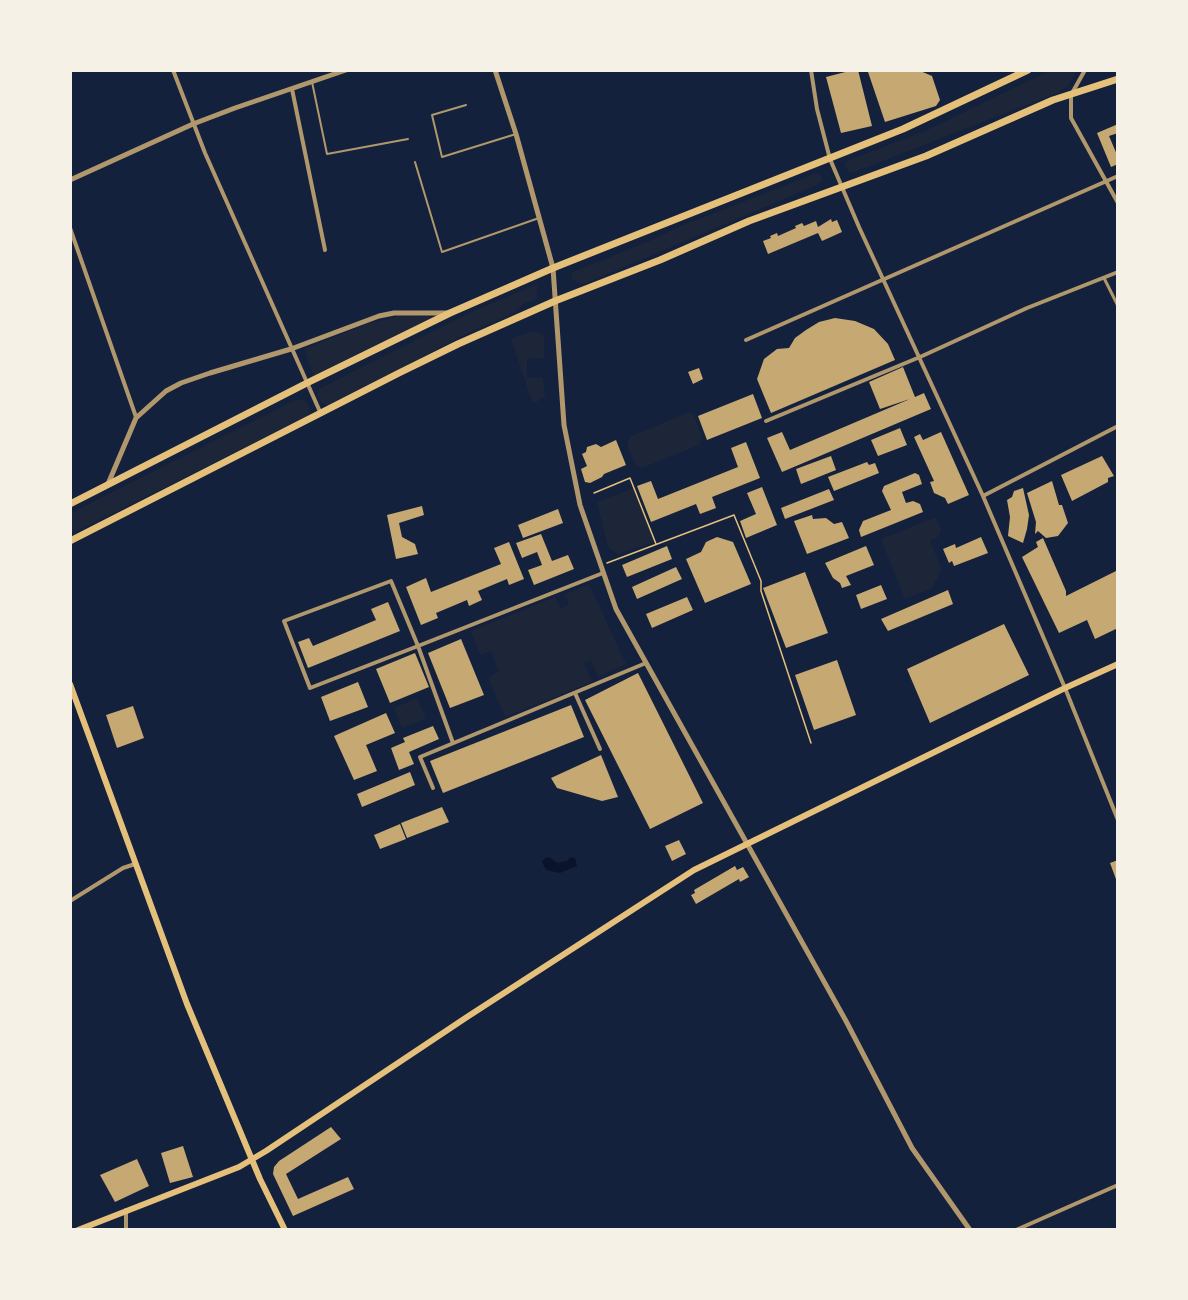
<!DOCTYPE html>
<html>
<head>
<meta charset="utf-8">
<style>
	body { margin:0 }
	#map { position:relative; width:1188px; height:1300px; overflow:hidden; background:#14213d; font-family:Montserrat,sans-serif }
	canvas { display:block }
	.frame { position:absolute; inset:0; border:72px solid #f6f1e7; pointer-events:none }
</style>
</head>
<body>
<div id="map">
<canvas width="1188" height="1300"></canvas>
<div class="frame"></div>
</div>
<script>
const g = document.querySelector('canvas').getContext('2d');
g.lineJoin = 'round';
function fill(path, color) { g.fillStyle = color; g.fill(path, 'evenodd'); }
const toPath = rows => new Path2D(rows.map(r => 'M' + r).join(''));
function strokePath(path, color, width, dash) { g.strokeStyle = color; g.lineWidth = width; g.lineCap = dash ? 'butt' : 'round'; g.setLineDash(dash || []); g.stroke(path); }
const green = toPath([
	[1049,71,1076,71,1068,86,1057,93,852,173,848,171,845,165,847,161,925,131],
	[817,173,821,175,823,180,819,184,584,284,577,283,572,279,571,274,575,271,652,240,676,228],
	[537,284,537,299,523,304,514,313,464,335,329,406,321,402,317,394,319,389,469,313],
	[400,316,436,317,314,376,304,349,367,324],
	[533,331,540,333,544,338,544,358,527,359,527,378,543,378,545,397,533,404,511,339],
	[295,400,304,400,309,406,310,412,304,418,71,534,71,513],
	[689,412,694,415,702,438,699,445,642,468,636,466,627,445,630,437],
	[634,488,655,542,618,554,608,547,597,502],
	[936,517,941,530,938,537,930,541,942,570,931,589,905,599,881,539],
	[589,584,626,664,598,677,591,661,584,663,592,682,505,717,488,677,499,672,491,651,480,655,471,631,555,597,561,609,569,605,565,594],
	[417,698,426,718,402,728,394,708]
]);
const water = toPath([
	[549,857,557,863,567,861,571,857,575,858,577,866,560,873,546,870,542,862,545,858]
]);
const building = toPath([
	[853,70,858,70,872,126,841,133,826,77],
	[873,70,918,70,932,76,940,100,936,106,885,122,868,72],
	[1118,124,1118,133,1109,136,1118,157,1118,164,1111,167,1097,133],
	[831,219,832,222,837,220,842,232,822,241,818,233,768,254,763,241,771,238,770,236,777,233,778,236,796,228,795,226,802,223,804,226,816,221,818,227],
	[835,318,855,321,874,329,888,344,895,360,771,413,757,379,764,359,777,349,789,348,795,338,806,330,819,322],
	[903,367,915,397,924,393,931,409,782,472,767,438,782,432,790,450,910,399,880,409,869,382],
	[699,368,703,379,693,384,688,372],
	[753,394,762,418,707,440,698,416],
	[900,428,907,445,878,456,871,440],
	[941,432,969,495,948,504,945,498,934,493,930,482,934,481,914,437,920,434,923,440],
	[616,440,626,465,604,474,602,477,590,483,585,482,581,469,587,466,582,454,586,452,587,447,596,444,601,447],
	[746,442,760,478,712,497,716,508,700,514,696,504,651,522,637,486,651,481,658,499,738,467,731,448],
	[831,456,836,470,801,484,796,469],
	[1102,456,1114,476,1108,478,1108,482,1072,501,1061,475],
	[867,462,869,465,875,463,879,473,834,491,828,477],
	[915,473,919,475,922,484,902,492,906,503,913,501,920,504,923,512,861,537,859,530,863,521,891,510,882,491,884,486],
	[1052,481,1059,505,1062,505,1068,523,1058,536,1046,538,1038,531,1035,534,1036,522,1027,493],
	[762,487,777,525,746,538,740,521,756,514,747,493],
	[1023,488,1029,515,1027,529,1023,543,1008,536,1010,517,1007,500,1012,497,1014,491],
	[829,489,834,500,785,519,781,508],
	[422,506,424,515,399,523,402,537,415,544,418,554,396,559,387,515],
	[558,509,563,523,523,538,518,525],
	[812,515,813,519,826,518,834,524,842,522,849,538,807,554,794,521],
	[541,534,552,561,568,555,574,569,534,585,528,570,542,565,537,552,522,558,516,543],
	[717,537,733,542,751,584,705,603,686,559,701,552,706,542],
	[981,537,988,553,954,566,952,561,949,563,943,549,955,544,956,548],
	[1043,538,1066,591,1066,596,1118,570,1118,628,1095,639,1087,620,1059,633,1022,557,1038,547,1036,542],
	[509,542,524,579,509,585,507,579,478,591,482,600,469,606,467,600,436,613,438,618,421,625,406,587,426,578,431,592,501,564,494,548],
	[667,546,672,559,627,577,622,565],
	[866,546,874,565,846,576,851,585,842,588,840,583,833,578,825,563],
	[676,567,682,579,637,599,632,587],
	[805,572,828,633,786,648,763,588],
	[881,585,887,599,861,609,856,595],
	[948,590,953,604,888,631,881,619],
	[687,597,693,610,652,628,646,614],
	[388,602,400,631,308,668,298,642,309,638,313,646,376,620,371,609],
	[1004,624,1029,675,930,723,907,669],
	[461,639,484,695,450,708,428,653],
	[415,653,429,687,390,703,376,669],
	[837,660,856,715,814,730,795,675],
	[638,673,703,803,650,829,585,700],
	[358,682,368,707,330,721,321,697],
	[571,705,584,737,443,793,430,761],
	[133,706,144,738,117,748,106,715],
	[386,713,395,733,366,745,377,771,354,780,334,736],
	[433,726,439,739,409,752,414,764,399,770,391,748,405,742,403,738],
	[601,755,618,797,602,801,557,788,551,778],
	[410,772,415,785,362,807,357,794],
	[442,807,449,822,407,838,401,823],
	[400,824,406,839,380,849,374,835],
	[679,840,686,854,672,861,665,846],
	[1118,860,1118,882,1117,882,1110,863],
	[735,866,737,870,743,867,749,877,740,882,739,879,696,904,691,895,695,893,694,890],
	[331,1127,341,1139,286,1174,298,1199,348,1177,354,1189,293,1216,273,1174,274,1167,279,1161],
	[183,1146,193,1177,170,1183,161,1153],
	[137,1159,149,1186,115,1202,100,1175]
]);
const path = toPath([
	[594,493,630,478,656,544],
	[607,563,734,515,761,581,761,591,811,743]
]);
const service = toPath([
	[312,82,327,154,408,139],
	[466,105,432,115,442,157,516,134],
	[415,162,442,252,539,218]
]);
const pedestrian = toPath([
	[1104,278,1118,306]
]);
const minor = toPath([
	[173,70,205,153,321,414],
	[811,70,817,109,830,159,859,227,983,496,1065,688,1118,820],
	[1085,70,1071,95,1071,118,1118,203],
	[292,89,325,250],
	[70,228,136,417],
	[746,340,1118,176],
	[766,421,920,357,1027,308,1118,272],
	[983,496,1118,426],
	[575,693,600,749],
	[453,743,418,646,391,581,284,621,310,688,418,646,603,573],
	[433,788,420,757,646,663],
	[70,901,123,868,135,864],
	[126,1230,126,1210],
	[1016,1230,1118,1185]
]);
const tertiary = toPath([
	[495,70,516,134,553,268,564,425,580,505,616,609,846,1021,912,1148,970,1230],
	[70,180,193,124,235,108,346,70],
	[108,484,136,418,166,391,181,383,210,373,291,349,379,316,394,313,448,313]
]);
const secondary = toPath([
	[70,684,187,1004,260,1179,285,1230],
	[78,1230,239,1167,266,1151,467,1017,694,870,1065,688,1118,664]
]);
const primary = toPath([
	[70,504,307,383,450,313,553,268,903,129,1028,70],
	[70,541,399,373,458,344,555,301,660,260,749,221,926,156,1053,100,1118,79]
]);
fill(green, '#1d2539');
fill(water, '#0b132b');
fill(building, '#c6a872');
strokePath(path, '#e5c07b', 1.5);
strokePath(service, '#b1986c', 2);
strokePath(pedestrian, '#b1986c', 3);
strokePath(minor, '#b1986c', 4);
strokePath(tertiary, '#b1986c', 5);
strokePath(secondary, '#e5c07b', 6);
strokePath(primary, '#e5c07b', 7);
</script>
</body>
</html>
